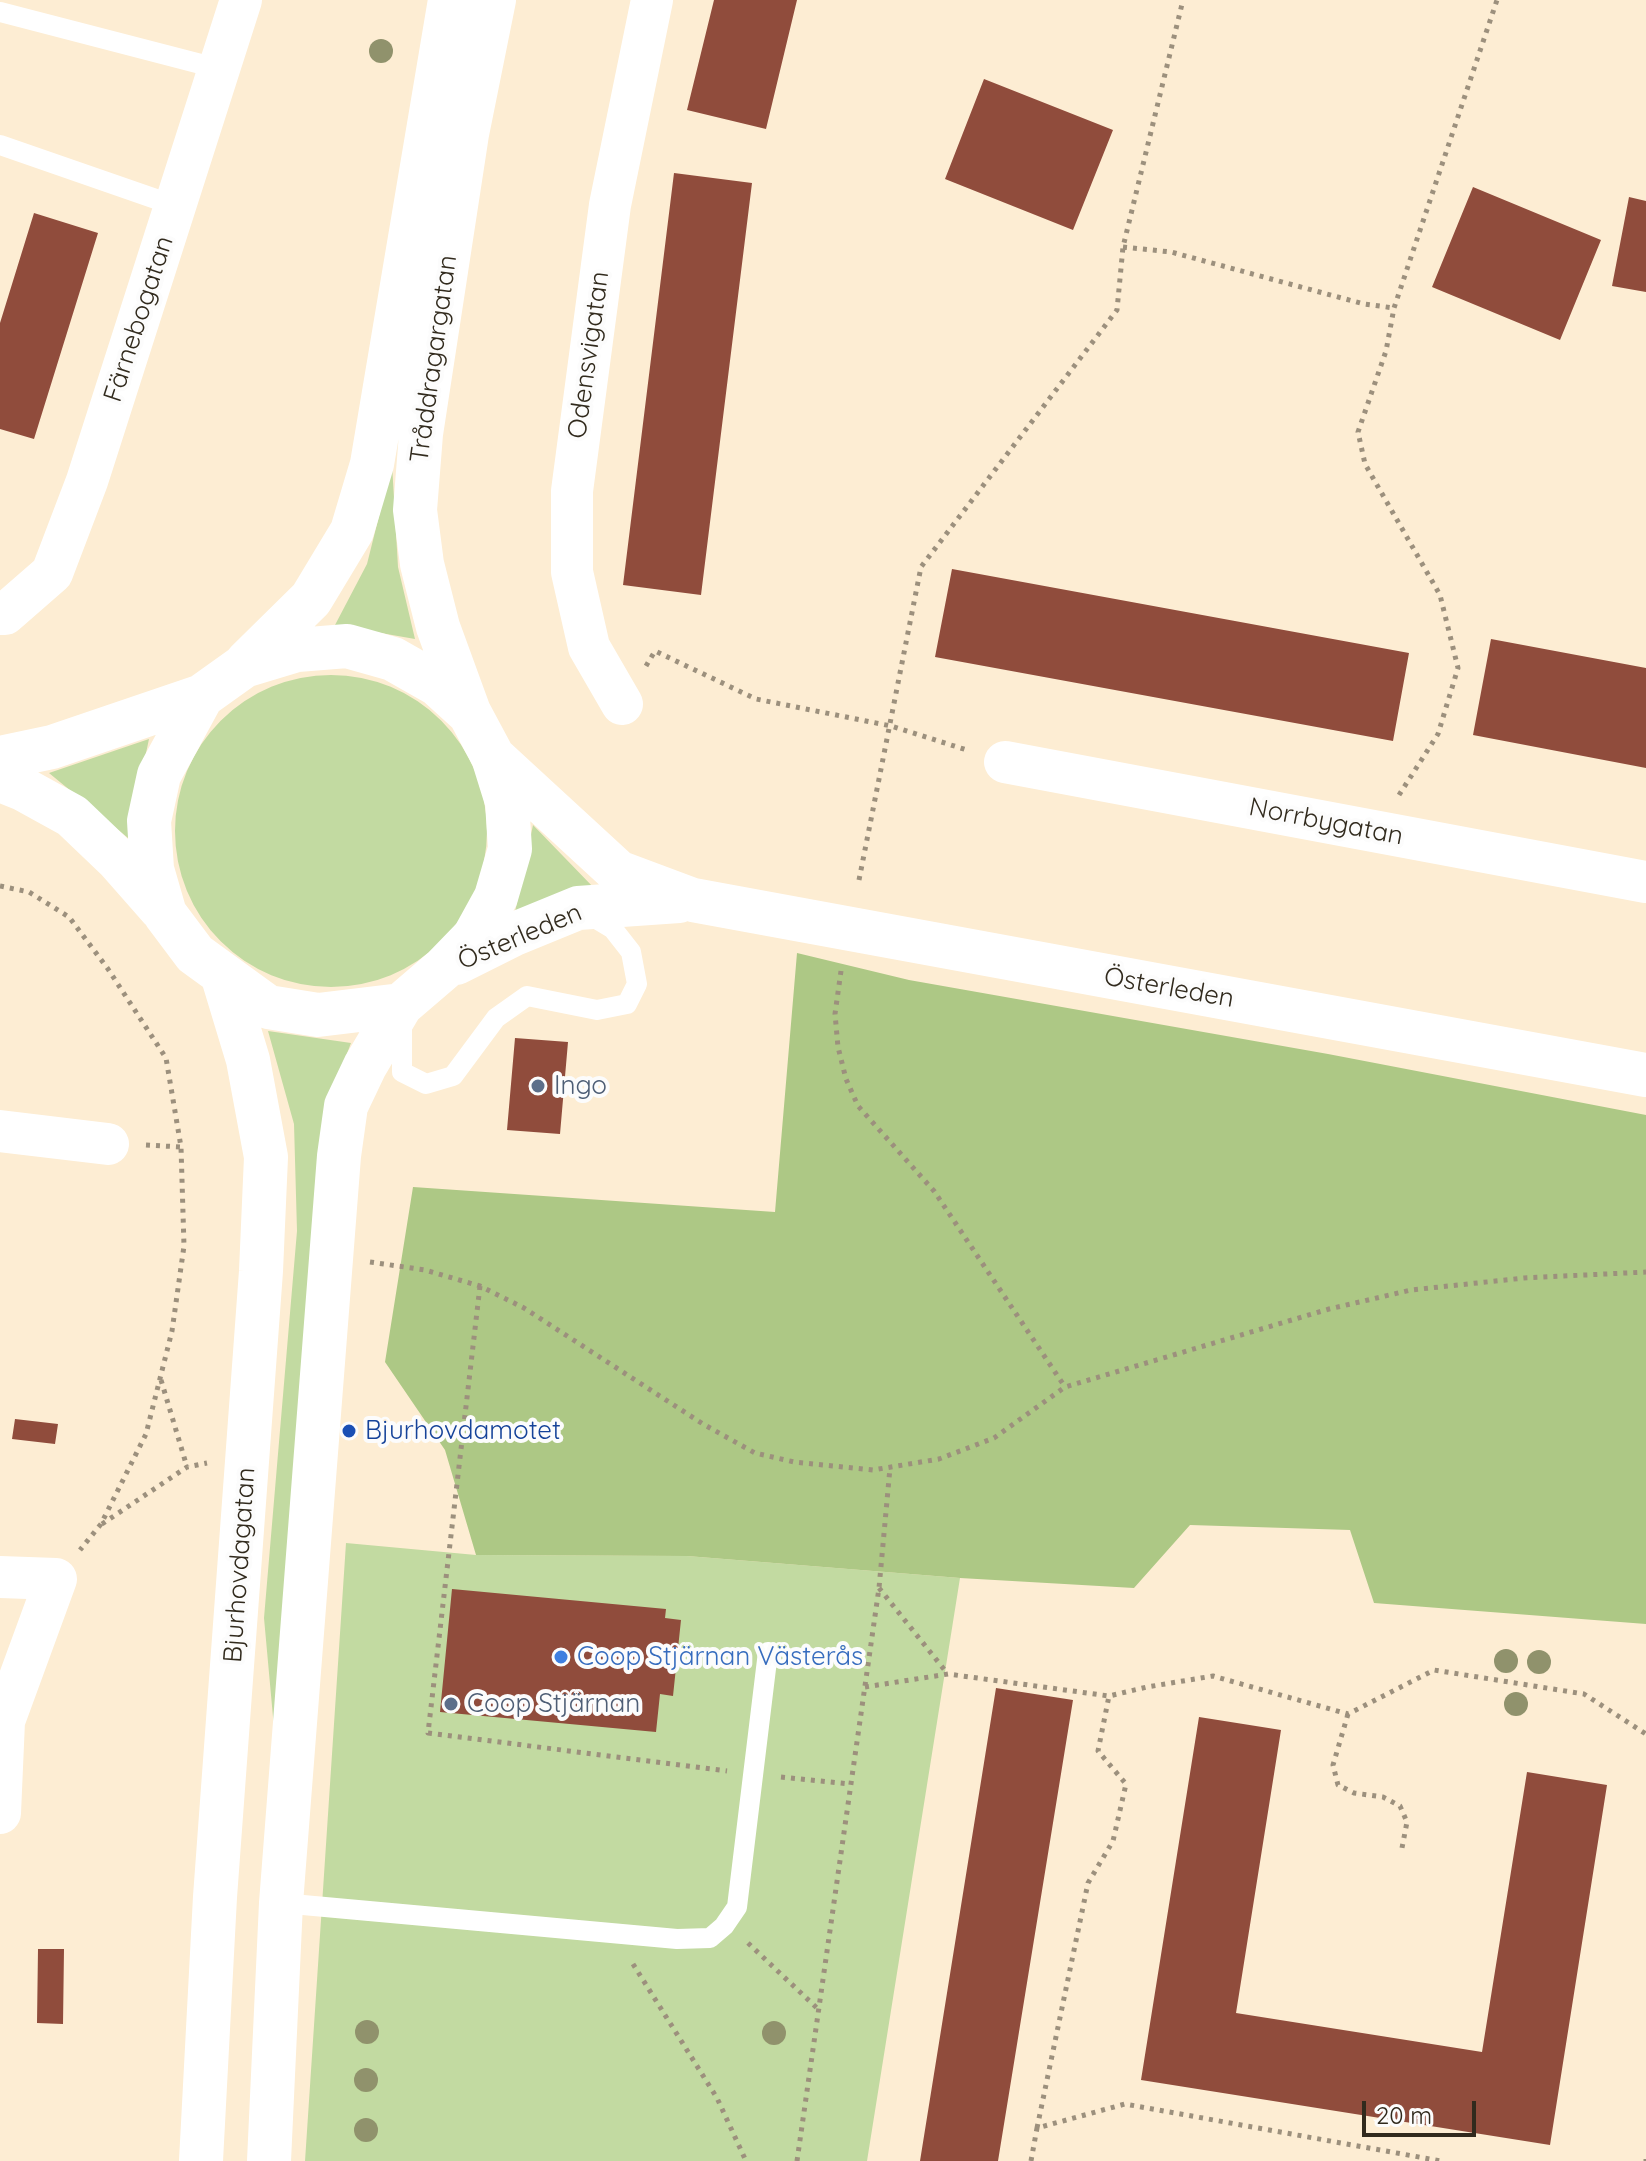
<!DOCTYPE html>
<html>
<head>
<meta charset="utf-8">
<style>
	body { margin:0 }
	#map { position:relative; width:1646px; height:2161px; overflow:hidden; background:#fdedd3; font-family:Quicksand,sans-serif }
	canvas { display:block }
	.scale { position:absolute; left:1362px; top:2101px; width:114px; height:36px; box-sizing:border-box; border:4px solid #312a1d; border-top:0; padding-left:10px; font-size:24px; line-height:28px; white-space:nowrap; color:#312a1d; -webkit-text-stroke:6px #fcfcfc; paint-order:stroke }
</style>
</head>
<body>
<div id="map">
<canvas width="1646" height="2161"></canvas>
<div class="scale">20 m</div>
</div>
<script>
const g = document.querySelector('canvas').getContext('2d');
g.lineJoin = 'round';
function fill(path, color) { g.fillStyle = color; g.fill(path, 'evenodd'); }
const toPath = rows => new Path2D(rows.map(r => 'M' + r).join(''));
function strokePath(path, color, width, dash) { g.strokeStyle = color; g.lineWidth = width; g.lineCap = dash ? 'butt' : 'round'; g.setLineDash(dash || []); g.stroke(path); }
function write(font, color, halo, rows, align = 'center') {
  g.font = font + ' Quicksand,sans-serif'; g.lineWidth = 8; g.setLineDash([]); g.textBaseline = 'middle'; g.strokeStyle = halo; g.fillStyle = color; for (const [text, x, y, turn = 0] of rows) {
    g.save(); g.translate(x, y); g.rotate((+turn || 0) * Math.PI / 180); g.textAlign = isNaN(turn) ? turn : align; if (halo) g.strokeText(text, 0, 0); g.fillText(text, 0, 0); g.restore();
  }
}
const green = toPath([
	[392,464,398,567,415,639,335,625,367,564],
	'175 831a156 156 0 1 1 312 0a156 156 0 1 1-312 0Z',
	[149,739,128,838,49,773],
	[533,825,594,888,515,912],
	[268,1031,351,1043,332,1093,275,1739,264,1618,297,1231,294,1124],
	[346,1543,476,1555,687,1556,960,1578,867,2161,305,2161]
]);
const forest = toPath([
	[797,953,909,980,1328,1054,1646,1115,1646,1624,1374,1603,1350,1530,1190,1525,1134,1588,960,1578,687,1556,476,1555,445,1450,385,1362,413,1187,775,1212]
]);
const building = toPath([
	[714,0,797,0,766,129,687,110],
	[984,79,1113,130,1073,230,945,179],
	[674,173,752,183,701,595,623,585],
	[1473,187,1601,240,1560,340,1432,287],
	[1629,197,1646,201,1646,292,1612,286],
	[34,213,98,233,34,439,0,429,0,323],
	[952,569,1409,653,1393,741,935,657],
	[1491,639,1646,668,1646,768,1473,735],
	[515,1038,568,1042,560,1134,507,1130],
	[15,1419,58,1424,55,1444,12,1439],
	[452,1589,666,1609,665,1618,681,1620,673,1696,660,1694,656,1732,440,1712],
	[996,1688,1073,1700,998,2161,920,2161],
	[1199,1717,1281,1730,1236,2013,1482,2052,1527,1772,1607,1785,1550,2145,1141,2080],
	[38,1949,64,1949,63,2024,37,2023]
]);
const path = toPath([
	[1123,247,1171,252,1364,304,1394,308],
	[646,666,655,651,756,699,891,726,970,751],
	[1399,795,1438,734,1458,668,1440,595,1365,464,1358,432,1386,351,1394,308,1497,0],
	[859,880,921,567,1117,310,1123,247,1183,0],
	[0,886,29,892,69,917,108,969,166,1058,181,1147,184,1246,172,1331,146,1434,101,1524,80,1550],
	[841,971,835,1014,838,1047,846,1079,858,1106,934,1191,1065,1387],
	[146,1145,181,1147],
	[370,1262,425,1270,480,1286,524,1308,703,1424,755,1453,794,1462,873,1470,939,1459,994,1438,1065,1387,1329,1309,1411,1290,1524,1278,1646,1272],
	[480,1286,428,1733,727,1771],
	[161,1380,187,1467],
	[102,1524,187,1467,207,1463],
	[879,1588,947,1673],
	[865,1687,948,1674,1109,1696,1147,1687,1213,1676,1348,1714,1434,1670,1584,1694,1646,1734],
	[1348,1714,1333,1765,1338,1785,1354,1793,1383,1797,1400,1806,1407,1822,1401,1853],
	[781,1777,850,1784],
	[748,1943,819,2010],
	[633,1964,717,2098,746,2161],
	[1037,2128,1088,1883,1113,1841,1126,1784,1098,1751,1109,1696],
	[797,2161,879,1588,890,1468],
	[1031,2161,1037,2128,1125,2104,1441,2161],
	[1646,2161,1646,2159]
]);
const lane = toPath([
	[0,12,220,69],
	[0,145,176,206],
	[402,1019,402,1072,426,1084,453,1076,496,1018,527,996,597,1010,627,1004,637,984,631,952,613,929,588,914],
	[281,1903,677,1939,710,1938,724,1926,737,1907,768,1652]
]);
const street = toPath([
	[0,614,5,614,52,573,87,481,241,0],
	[622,704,589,647,572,572,572,491,610,205,652,0],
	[1005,762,1646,882],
	[0,1131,108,1144],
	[0,1577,56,1579,4,1721,0,1813]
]);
const secondary = toPath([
	[347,646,393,659,437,684,470,714,493,757,507,802,510,849,496,897,474,937,443,969,401,1005,318,1015,268,1007,195,954,165,914,152,869,149,821,159,775,202,696,244,666,297,650,347,646],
	[247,662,311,599,352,531,372,464,450,0],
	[469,712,438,627,422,564,415,510,421,434,467,134,494,0],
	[493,757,618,872,693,900,1646,1075],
	[0,758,52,747,202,696],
	[0,780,23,789,72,816,117,859,161,909],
	[456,963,512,935,578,908,679,901],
	[201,2161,215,1897,261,1271,266,1157,248,1060,222,974],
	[269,2161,281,1903,339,1156,346,1106,365,1066,401,1005]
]);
const trees = [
	[381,51],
	[1506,1661],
	[1539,1662],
	[1516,1704],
	[367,2032],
	[774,2033],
	[366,2080],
	[366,2130]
];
const markers = [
	[538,1086,8,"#5c6f8a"],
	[349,1431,8,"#1a4fb4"],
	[561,1657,8,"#3f7fe0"],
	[451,1704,8,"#5c6f8a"]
];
const streetNames = [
	["Färnebogatan",139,319,-72],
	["Odensvigatan",589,355,-82],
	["Tråddragargatan",434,359,-82],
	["Norrbygatan",1326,822,11],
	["Österleden",520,937,-23],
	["Österleden",1169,988,10],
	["Bjurhovdagatan",240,1565,-86]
];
const serviceNames = [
	["Ingo",554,1086],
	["Coop Stjärnan",467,1704]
];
const transitNames = [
	["Bjurhovdamotet",365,1431]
];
const shopNames = [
	["Coop Stjärnan Västerås",577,1657]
];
fill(green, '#c2daa1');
fill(forest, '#adc885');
fill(building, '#904c3c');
strokePath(path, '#9c907d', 5, [4, 6]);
strokePath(lane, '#fff', 20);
strokePath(street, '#fff', 42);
strokePath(secondary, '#fff', 44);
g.fillStyle = '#90926c';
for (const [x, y] of trees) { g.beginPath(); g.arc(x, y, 12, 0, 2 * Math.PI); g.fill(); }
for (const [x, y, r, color] of markers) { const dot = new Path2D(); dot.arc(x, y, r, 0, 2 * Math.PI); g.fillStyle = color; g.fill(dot); strokePath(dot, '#fcfcfc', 3); }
write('26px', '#312a1d', '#fcfcfc', streetNames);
write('26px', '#4e5e75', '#fcfcfc', serviceNames, 'left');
write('26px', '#164399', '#fcfcfc', transitNames, 'left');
write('26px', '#366cbe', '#fcfcfc', shopNames, 'left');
</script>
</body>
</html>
